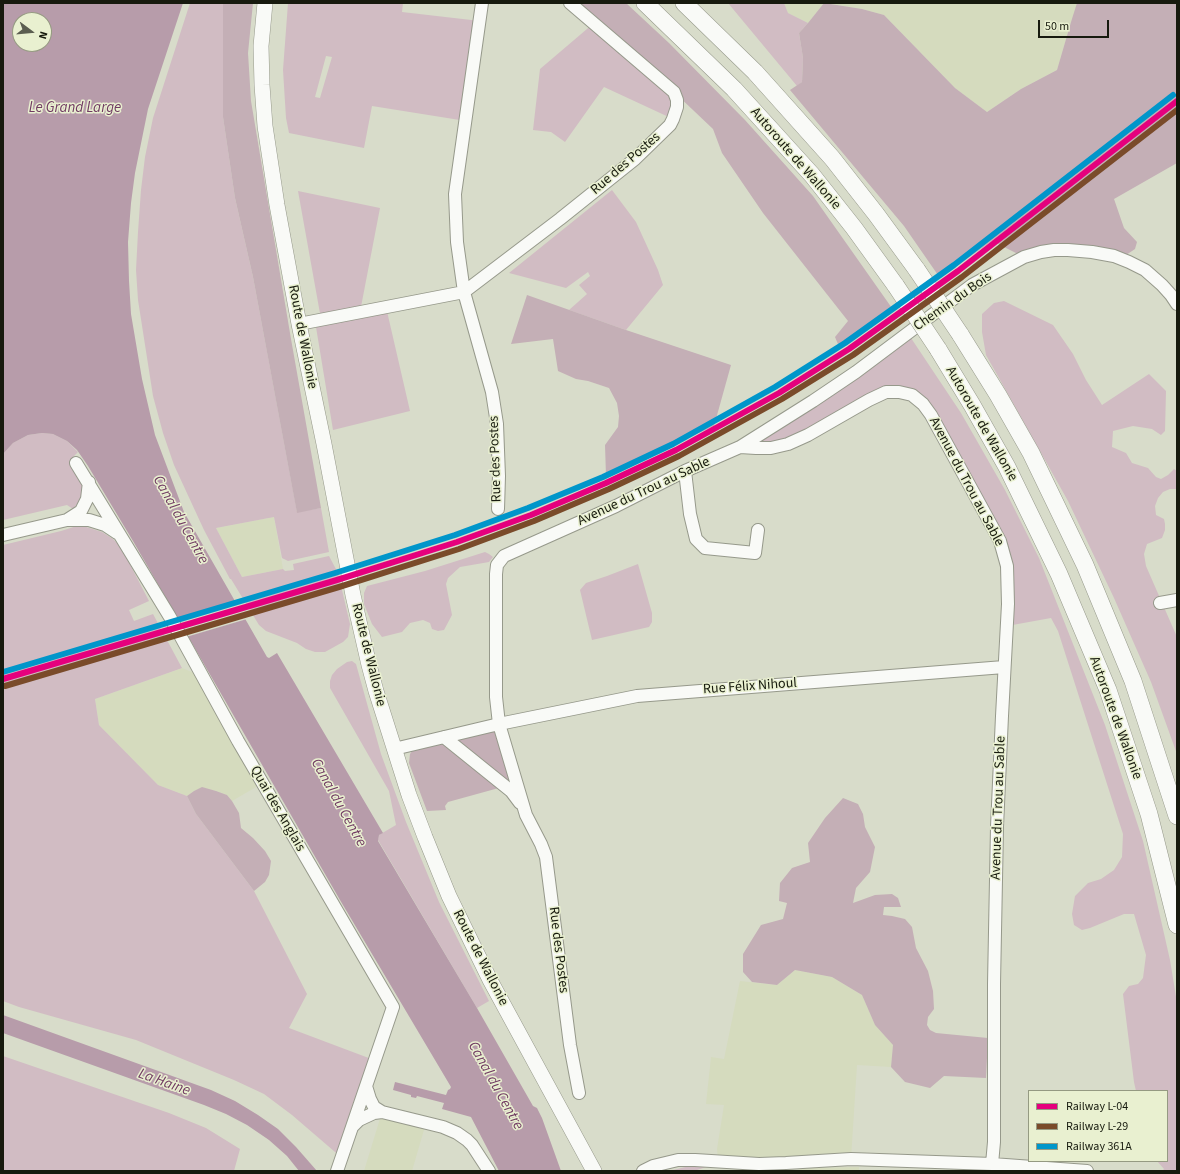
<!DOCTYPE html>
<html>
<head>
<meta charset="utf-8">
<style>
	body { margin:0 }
	#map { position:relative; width:1180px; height:1174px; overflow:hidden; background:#d8dcca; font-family:"Source Sans 3",sans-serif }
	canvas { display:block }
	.frame { position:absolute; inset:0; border:4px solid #171a0e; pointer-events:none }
	.legend { position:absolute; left:1028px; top:1090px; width:140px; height:72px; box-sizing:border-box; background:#e9f0d0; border:1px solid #959a82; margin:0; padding:5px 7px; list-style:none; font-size:12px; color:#171a0e }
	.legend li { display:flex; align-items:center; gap:8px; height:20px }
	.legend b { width:20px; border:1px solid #959a82 }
	.north { position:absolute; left:12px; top:12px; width:40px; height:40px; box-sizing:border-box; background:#e9f0d0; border:1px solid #959a82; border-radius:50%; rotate:106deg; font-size:11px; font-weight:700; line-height:16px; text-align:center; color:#171a0e }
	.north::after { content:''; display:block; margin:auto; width:14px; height:18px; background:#5b5e50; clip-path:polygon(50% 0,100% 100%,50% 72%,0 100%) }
	.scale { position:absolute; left:1038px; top:20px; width:71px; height:18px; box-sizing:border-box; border:2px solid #171a0e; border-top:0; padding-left:5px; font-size:12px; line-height:14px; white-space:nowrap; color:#171a0e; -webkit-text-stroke:3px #e9f0d0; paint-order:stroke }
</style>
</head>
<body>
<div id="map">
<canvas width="1180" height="1174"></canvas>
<div class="frame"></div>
<ul class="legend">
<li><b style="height:5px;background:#e5007d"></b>Railway L-04</li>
<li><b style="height:5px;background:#7a4b2a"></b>Railway L-29</li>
<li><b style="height:5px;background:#0096ca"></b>Railway 361A</li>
</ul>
<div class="north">N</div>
<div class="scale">50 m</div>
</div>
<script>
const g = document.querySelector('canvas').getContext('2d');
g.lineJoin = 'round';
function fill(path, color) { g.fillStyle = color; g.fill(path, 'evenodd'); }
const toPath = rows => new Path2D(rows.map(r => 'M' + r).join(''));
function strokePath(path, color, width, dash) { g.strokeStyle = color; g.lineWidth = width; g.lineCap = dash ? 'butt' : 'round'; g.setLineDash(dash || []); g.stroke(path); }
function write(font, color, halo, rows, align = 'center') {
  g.font = font + ' "Source Sans 3",sans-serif'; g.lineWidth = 3; g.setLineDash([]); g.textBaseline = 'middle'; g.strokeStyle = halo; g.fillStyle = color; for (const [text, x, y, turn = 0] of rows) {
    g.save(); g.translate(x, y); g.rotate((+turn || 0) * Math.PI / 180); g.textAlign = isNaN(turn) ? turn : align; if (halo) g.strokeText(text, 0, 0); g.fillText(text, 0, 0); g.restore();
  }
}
const built = toPath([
	[784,3,824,3,808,23,788,13],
	[825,3,1077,3,1078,4,1071,22,1057,70,1021,89,987,112,955,88,884,15,862,9],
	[274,517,283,569,242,577,216,528],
	[182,668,192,672,203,678,263,783,232,801,227,795,216,791,202,788,194,791,187,796,158,785,99,725,95,699],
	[795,970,832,977,862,995,875,1025,893,1045,891,1067,857,1065,851,1159,718,1161,717,1149,724,1105,706,1104,711,1057,724,1059,740,981,777,985],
	[382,1112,426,1123,412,1171,364,1171],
	[859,1167,859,1171,794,1171,804,1168]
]);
const green = toPath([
	[190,3,223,3,223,117,235,198,253,277,297,512,321,508,329,552,288,561,282,558,274,517,216,528,242,577,283,569,285,571,294,570,293,564,329,556,338,573,350,624,348,637,343,642,325,652,315,652,306,649,297,643,266,631,259,625,231,579,230,579,204,530,174,465,163,433,153,396,138,300,136,270,138,232,141,190,145,157,153,118],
	[288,3,403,3,402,12,480,21,466,121,372,106,364,148,289,133,286,118,283,70],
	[326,56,332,57,320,98,315,97],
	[728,3,784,3,788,13,808,23,799,33,803,58,802,82,797,86],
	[594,23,674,92,673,119,604,87,565,142,551,132,533,130,540,69],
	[612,190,636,222,658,270,663,285,626,330,569,310,587,294,579,285,590,276,588,272,566,288,509,273],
	[298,191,380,208,360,312,386,307,410,411,333,430,315,321,321,319],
	[1004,301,1053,325,1073,354,1086,380,1102,405,1149,374,1166,391,1165,431,1161,435,1152,429,1133,426,1113,431,1112,447,1126,453,1132,463,1148,468,1156,477,1161,479,1168,475,1174,469,1177,471,1177,489,1170,489,1163,492,1158,498,1155,506,1156,515,1164,519,1165,524,1165,530,1162,538,1147,544,1144,554,1146,566,1177,637,1177,754,1151,682,1114,598,1068,501,986,355,982,332,982,314,994,303],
	[911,338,961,413,1005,490,1039,558,1105,725,1143,841,1170,960,1177,1003,1177,1171,1162,1171,1164,1169,1157,1161,1167,1161,1167,1091,1136,1091,1134,1082,1123,994,1129,986,1138,984,1143,978,1146,955,1134,914,1124,914,1090,928,1082,930,1074,925,1072,914,1075,896,1088,883,1101,879,1114,870,1122,857,1123,834,1058,631,1051,618,1007,626,1007,566,931,415,899,392,808,435,740,447,856,372],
	[42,433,53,434,67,441,78,452,72,458,89,482,81,499,73,509,67,505,3,520,3,454,13,443,28,435],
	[80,525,102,532,113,539,121,547,149,601,129,610,134,621,153,614,182,668,95,699,99,725,158,785,187,796,196,814,254,891,307,994,289,1028,374,1060,342,1158,292,1115,264,1094,234,1080,136,1040,19,1007,3,1001,3,545,61,531],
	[485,552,489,554,493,557,489,562,460,567,448,578,446,584,452,615,444,630,438,631,432,629,430,623,423,620,410,623,402,632,382,637,372,624,364,604,364,593,367,586,425,571],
	[638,564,652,613,652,622,649,627,592,640,580,590,586,583,607,576],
	[352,661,356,664,381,754,406,822,439,902,489,1001,477,1008,378,840,379,835,396,825,389,791,330,688,330,681,332,675,337,669,347,662],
	[3,1056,169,1113,206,1128,240,1149,234,1171,3,1171],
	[706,1162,718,1163,694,1171,669,1171]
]);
const forest = toPath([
	[223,3,253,3,248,53,251,101,291,339,321,508,297,513,253,277,235,198,223,117],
	[570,3,626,3,669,43,745,120,813,196,894,311,840,349,835,337,848,321,763,213,722,153,713,129,674,92],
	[824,3,862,9,884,15,955,88,987,112,1021,89,1057,70,1071,22,1077,3,1177,3,1177,163,1114,199,1124,228,1137,242,1135,249,1126,255,1092,252,1024,257,992,241,940,278,904,226,790,90,802,82,803,58,799,33,808,23],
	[527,295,626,330,731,365,714,426,606,476,605,445,618,427,619,416,617,403,609,388,588,381,576,379,558,371,553,339,511,344],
	[490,730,495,731,508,775,508,781,506,786,448,802,445,806,446,810,427,811,409,763,410,754,414,748],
	[202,787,216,791,227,795,232,801,239,813,241,828,253,838,265,851,271,861,269,875,265,882,254,891,196,814,187,796,194,791],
	[843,798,858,804,863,814,865,827,875,847,870,872,856,888,853,903,875,895,892,894,898,898,901,907,884,907,883,915,892,916,905,919,912,927,916,948,928,971,933,991,934,1009,928,1017,927,1025,930,1030,936,1033,988,1038,986,1078,944,1076,930,1088,905,1082,891,1067,893,1045,875,1025,862,995,832,977,795,970,777,985,752,982,743,972,743,954,761,925,783,919,787,903,779,901,780,883,792,868,810,862,808,843,825,818]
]);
const water = toPath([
	[3,3,183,3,148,109,135,173,131,203,128,242,129,281,131,314,142,379,155,435,184,512,267,657,269,658,277,653,383,833,379,835,378,841,477,1008,533,1106,537,1108,542,1118,561,1171,499,1171,471,1117,442,1109,444,1103,417,1096,416,1098,411,1097,411,1095,393,1090,395,1082,446,1095,448,1090,450,1089,451,1087,340,900,133,541,88,466,77,450,67,441,53,434,42,433,28,435,13,443,3,454],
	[20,20,44,20,44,44,20,44],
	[3,1015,211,1090,235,1101,258,1115,278,1129,296,1147,317,1171,299,1171,287,1156,269,1140,247,1125,226,1114,204,1105,3,1033]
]);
const pier = toPath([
	[238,603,247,619,186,637,177,621]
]);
const minor = toPath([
	[482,3,455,194,457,242,464,292,492,392,497,424,499,476,498,509],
	[299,324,464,292,560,219,635,159,670,125,673,119,677,107,677,100,674,92,570,3],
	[740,447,813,401,856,372,972,285,1024,257,1041,252,1054,250,1068,250,1092,252,1114,256,1129,262,1145,270,1162,285,1171,295,1177,304],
	[76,463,170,617,238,741,393,1007,337,1171],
	[685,471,690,514,696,539,705,548,755,553,758,530],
	[67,520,81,511,87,499,89,482],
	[3,535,67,520,89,520,105,525,117,533],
	[1160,603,1177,600],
	[444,737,511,791,520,803],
	[394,749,499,724,637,696,1004,667],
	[366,1086,370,1099,374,1107,382,1112,443,1127,457,1133,467,1140,472,1145,489,1171],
	[579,1093,570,1045,546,857,541,844,526,815,499,724,496,697,496,574,497,565,504,556,616,506,685,471,740,447,756,448,771,448,788,444,808,435,869,400,886,392,899,392,912,395,923,404,931,415,1000,541,1007,566,1008,604,1002,716,997,827,994,984,994,1142,992,1164],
	[353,1126,359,1120,374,1113,382,1112],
	[643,1171,653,1166,678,1160,695,1160,759,1164,786,1163,851,1159,992,1164,1087,1171]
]);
const major = toPath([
	[265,3,261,46,262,85,265,126,277,205,299,324,324,444,353,595,369,665,376,691,409,795,425,837,449,896,490,980,594,1171]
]);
const highway = toPath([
	[645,3,734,89,812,175,854,228,896,286],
	[684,3,755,72,832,158,876,214,917,270],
	[960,334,998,395,1031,453,1085,565,1133,681,1177,816],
	[938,349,972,405,1007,467,1059,574,1108,690,1149,814,1177,925]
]);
const highwayBridge = toPath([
	[917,270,960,334],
	[896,286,938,349]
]);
const rail1 = toPath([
	[3,679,337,580,457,542,531,515,606,483,676,450,779,393,849,349,958,271,1177,101]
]);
const rail2 = toPath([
	[5,686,339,587,459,549,534,521,609,489,679,456,782,399,853,355,962,277,1177,110]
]);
const rail3 = toPath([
	[3,672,335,573,455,535,528,508,603,477,673,444,775,387,845,343,954,265,1173,95]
]);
const streetNames = [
	["Autoroute de Wallonie",795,159,49],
	["Rue des Postes",626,164,-41],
	["Chemin du Bois",953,302,-35],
	["Route de Wallonie",302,337,79],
	["Autoroute de Wallonie",981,424,60],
	["Rue des Postes",496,459,-92],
	["Avenue du Trou au Sable",966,482,62],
	["Avenue du Trou au Sable",644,492,-25],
	["Route de Wallonie",368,655,76],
	["Rue Félix Nihoul",750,687,-4],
	["Autoroute de Wallonie",1115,718,70],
	["Avenue du Trou au Sable",999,808,-88],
	["Quai des Anglais",277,809,60],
	["Rue des Postes",558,950,83],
	["Route de Wallonie",480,958,63]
];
const waterNames = [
	["Le Grand Large",75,109],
	["Canal du Centre",180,520,61],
	["Canal du Centre",338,803,61],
	["La Haine",164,1083,20],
	["Canal du Centre",495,1086,61]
];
fill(built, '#d5dbbe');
fill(green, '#d1bcc3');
fill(forest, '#c4afb6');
fill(water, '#b79caa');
fill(pier, '#d8dcca');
strokePath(minor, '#96998b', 14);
strokePath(major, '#96998b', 16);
strokePath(highway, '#96998b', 18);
strokePath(minor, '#f9faf7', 12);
strokePath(major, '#f9faf7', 15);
strokePath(highway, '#f9faf7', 17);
strokePath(highwayBridge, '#96998b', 18, []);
strokePath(highwayBridge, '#f9faf7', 17);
strokePath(rail1, '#e5007d', 6);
strokePath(rail2, '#7a4b2a', 6);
strokePath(rail3, '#0096ca', 6);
write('14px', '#171a0e', '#e9f0d0', streetNames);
write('italic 15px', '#703a62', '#e9f0d0', waterNames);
</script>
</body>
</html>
